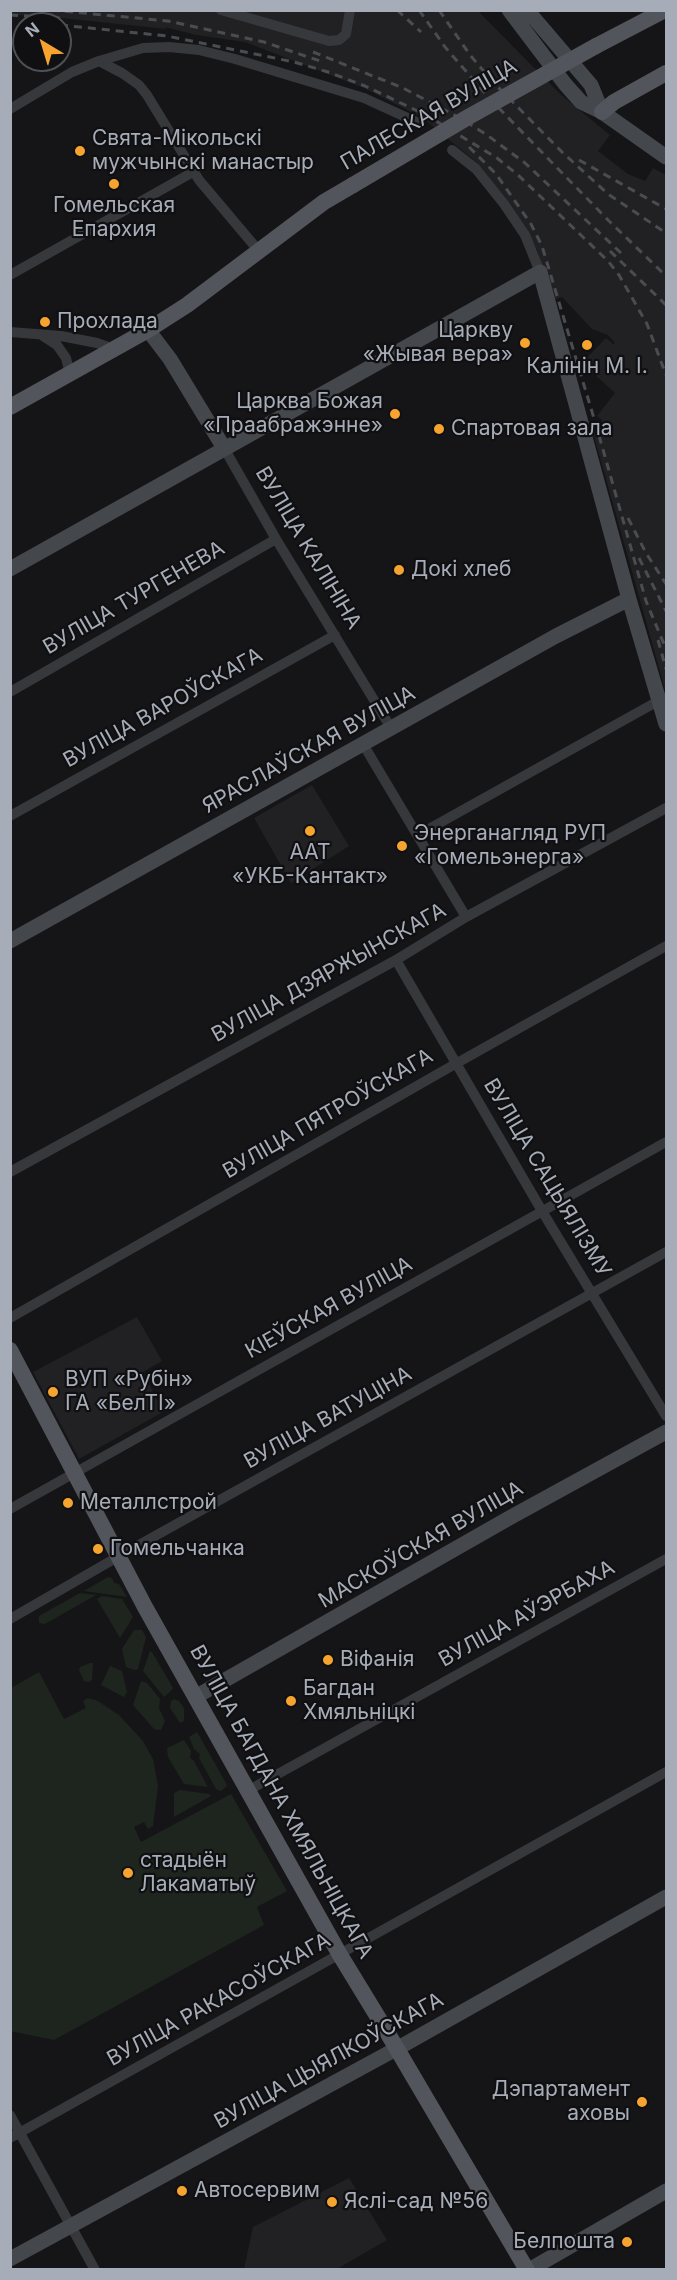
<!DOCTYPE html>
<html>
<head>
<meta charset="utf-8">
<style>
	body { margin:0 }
	#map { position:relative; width:677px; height:2280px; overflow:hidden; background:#151517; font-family:Inter,sans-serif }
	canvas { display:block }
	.frame { position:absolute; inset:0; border:12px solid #a7adb8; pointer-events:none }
	.north { position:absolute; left:12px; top:12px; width:60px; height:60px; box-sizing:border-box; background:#101012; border:2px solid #4c4f54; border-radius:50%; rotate:322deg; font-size:16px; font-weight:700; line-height:24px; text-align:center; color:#a7adb8 }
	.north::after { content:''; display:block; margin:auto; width:21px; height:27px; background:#f6a42f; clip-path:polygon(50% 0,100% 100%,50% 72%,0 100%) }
</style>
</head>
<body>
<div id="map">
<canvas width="677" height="2280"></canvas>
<div class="frame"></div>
<div class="north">N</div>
</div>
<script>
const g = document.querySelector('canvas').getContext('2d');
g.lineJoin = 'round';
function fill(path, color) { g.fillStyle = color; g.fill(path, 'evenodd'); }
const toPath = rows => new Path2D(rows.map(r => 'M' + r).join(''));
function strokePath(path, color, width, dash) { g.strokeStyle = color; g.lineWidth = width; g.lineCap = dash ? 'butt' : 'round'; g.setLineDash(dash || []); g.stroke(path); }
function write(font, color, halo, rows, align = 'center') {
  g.font = font + ' Inter,sans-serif'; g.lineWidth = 4.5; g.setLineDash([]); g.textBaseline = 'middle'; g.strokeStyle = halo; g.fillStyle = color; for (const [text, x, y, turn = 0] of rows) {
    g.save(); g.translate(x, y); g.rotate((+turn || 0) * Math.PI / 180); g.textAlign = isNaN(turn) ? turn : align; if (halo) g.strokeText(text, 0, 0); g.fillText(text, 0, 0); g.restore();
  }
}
const built = toPath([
	[11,10,478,11,560,94,610,135,598,151,628,174,645,181,653,168,666,175,666,693,592,429,602,420,597,416,615,393,582,363,606,338,613,344,615,343,608,335,592,329,562,297,553,300,537,250,524,225,476,162,423,118,364,88,245,42,196,35,165,27,167,29,42,16,11,15],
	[312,785,349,846,291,883,254,818],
	[137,1317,162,1361,143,1372,163,1412,79,1459,33,1372],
	[349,2178,387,2240,337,2269,244,2269,253,2227]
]);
const green = toPath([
	[108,1577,112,1578,114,1583,119,1584,127,1597,84,1591],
	[80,1593,96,1595,45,1624,39,1623,39,1616],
	[102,1596,122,1599,133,1617,120,1638,97,1599],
	[134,1630,142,1630,146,1637,138,1669,135,1670,126,1667,122,1649],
	[150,1651,152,1652,173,1688,170,1692,164,1697,143,1671],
	[90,1663,93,1663,92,1680,89,1682,84,1681,79,1670,80,1667],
	[110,1666,122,1671,127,1692,124,1697,101,1685],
	[39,1672,64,1719,86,1708,83,1701,88,1698,98,1701,119,1715,143,1741,153,1759,158,1786,153,1826,148,1829,144,1822,134,1827,141,1842,231,1794,287,1891,257,1907,264,1925,54,2040,10,2031,11,1688],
	[141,1681,147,1683,160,1699,159,1708,165,1721,161,1730,154,1729,133,1705],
	[174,1699,179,1701,184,1708,184,1721,180,1723,170,1708,171,1701],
	[197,1732,226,1783,227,1786,221,1791,216,1789,199,1758,200,1754,194,1749,189,1737],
	[184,1740,191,1751,190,1758,194,1761,208,1787,184,1784,168,1757,167,1748],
	[180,1790,209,1794,211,1796,174,1817,174,1793]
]);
const street = toPath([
	[221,10,329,41,339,40,346,34,350,10],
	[99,61,122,73,139,85,147,95,199,180,258,250],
	[10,109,72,72,99,61,143,48,169,47,199,50,235,59,364,98,421,124],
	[452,150,476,169,504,204,525,235,540,272],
	[10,275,193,172],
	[10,332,61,336,97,343,114,349],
	[43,336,57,345,66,358,70,374],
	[224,448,276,539,391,728],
	[10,692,276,539],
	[363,744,466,917],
	[10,816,335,635],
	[418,835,660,700],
	[396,960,542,1211,666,1416],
	[10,1172,396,960,466,917,666,808],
	[10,1318,457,1063,666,946],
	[10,1509,666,1142],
	[10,1619,128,1551,666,1252],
	[249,1790,666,1559],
	[10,2115,95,2270],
	[10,2138,666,1772]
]);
const secondary = toPath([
	[509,10,565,84,581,102,602,112,666,157],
	[527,10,591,85,602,112],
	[148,330,170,359,224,448],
	[10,569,540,272,629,599,666,724],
	[10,941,556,636,629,599],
	[197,1696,511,1517,666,1432],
	[10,2259,407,2043,666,1897],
	[529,2270,666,2191]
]);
const primary = toPath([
	[596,46,665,10],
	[602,112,614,102,666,73],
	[10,407,148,330,187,305,324,202,353,185],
	[10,1350,145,1607,340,1955,387,2032,527,2270]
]);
const rail = toPath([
	[51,10,168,21,264,42,320,61],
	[397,10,421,32],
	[419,10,445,47,490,99,609,221,666,276],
	[439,10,470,55,492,81,562,152,608,194,666,233],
	[10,15,61,18],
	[60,25,167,36,294,62,328,72,365,86,426,115,497,158,518,175,608,261,619,275,647,324,666,375],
	[313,52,403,88,460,118,487,135,525,163,621,253],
	[469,147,496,174,531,224,542,246,596,425,646,601,666,649],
	[579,160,666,209],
	[610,251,666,305],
	[628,518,646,553,666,584],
	[639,558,666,611],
	[658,640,666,669]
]);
const primaryBridge = toPath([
	[353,185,470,116,596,46]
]);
const markers = [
	[80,151,6,"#f6a42f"],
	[114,184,6,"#f6a42f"],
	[45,322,6,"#f6a42f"],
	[525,343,6,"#f6a42f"],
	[587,345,6,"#f6a42f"],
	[395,414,6,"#f6a42f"],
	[439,429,6,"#f6a42f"],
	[399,570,6,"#f6a42f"],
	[310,831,6,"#f6a42f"],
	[402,846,6,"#f6a42f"],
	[53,1392,6,"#f6a42f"],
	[68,1503,6,"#f6a42f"],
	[98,1549,6,"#f6a42f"],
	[328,1660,6,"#f6a42f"],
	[291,1701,6,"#f6a42f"],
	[128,1873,6,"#f6a42f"],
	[642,2102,6,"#f6a42f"],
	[182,2191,6,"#f6a42f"],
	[332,2202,6,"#f6a42f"],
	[627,2242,6,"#f6a42f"]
];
const streetNames = [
	["ПАЛЕСКАЯ ВУЛІЦА",429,115,-30],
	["ВУЛІЦА КАЛІНІНА",308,548,59],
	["ВУЛІЦА ТУРГЕНЕВА",134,598,-30],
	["ВУЛІЦА ВАРОЎСКАГА",163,708,-29],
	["ЯРАСЛАЎСКАЯ ВУЛІЦА",309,750,-29],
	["ВУЛІЦА ДЗЯРЖЫНСКАГА",329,973,-29],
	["ВУЛІЦА ПЯТРОЎСКАГА",328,1114,-30],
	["ВУЛІЦА САЦЫЯЛІЗМУ",547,1178,59],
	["КІЕЎСКАЯ ВУЛІЦА",329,1308,-29],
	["ВУЛІЦА ВАТУЦІНА",328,1418,-29],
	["МАСКОЎСКАЯ ВУЛІЦА",421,1545,-30],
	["ВУЛІЦА АЎЭРБАХА",527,1614,-29],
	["ВУЛІЦА БАГДАНА ХМЯЛЬНІЦКАГА",281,1802,61],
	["ВУЛІЦА РАКАСОЎСКАГА",219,2000,-29],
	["ВУЛІЦА ЦЫЯЛКОЎСКАГА",329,2061,-29]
];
const poiNames = [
	["Свята-Мікольскі",92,139],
	["мужчынскі манастыр",92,163],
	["Гомельская",114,206,"center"],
	["Епархия",114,230,"center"],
	["Прохлада",57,322],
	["Царкву",513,331,"right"],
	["«Жывая вера»",513,355,"right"],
	["Калінін М. І.",587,367,"center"],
	["Царква Божая",383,402,"right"],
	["«Праабражэнне»",383,426,"right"],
	["Спартовая зала",451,429],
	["Докі хлеб",411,570],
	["Энерганагляд РУП",414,834],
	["«Гомельэнерга»",414,858],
	["ААТ",310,853,"center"],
	["«УКБ-Кантакт»",310,877,"center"],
	["ВУП «Рубін»",65,1380],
	["ГА «БелТІ»",65,1404],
	["Металлстрой",80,1503],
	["Гомельчанка",110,1549],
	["Віфанія",340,1660],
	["Багдан",303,1689],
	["Хмяльніцкі",303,1713],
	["стадыён",140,1861],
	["Лакаматыў",140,1885],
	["Дэпартамент",630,2090,"right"],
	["аховы",630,2114,"right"],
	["Автосервим",194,2191],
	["Яслі-сад №56",344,2202],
	["Белпошта",615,2242,"right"]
];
fill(built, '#212124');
fill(green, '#1d251e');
strokePath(street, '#36383c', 10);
strokePath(secondary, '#44474c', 15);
strokePath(primary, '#52555b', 16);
strokePath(rail, '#494c51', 3, [8, 6]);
strokePath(primaryBridge, '#52555b', 16);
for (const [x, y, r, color] of markers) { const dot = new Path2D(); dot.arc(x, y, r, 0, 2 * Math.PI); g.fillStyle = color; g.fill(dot); strokePath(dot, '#101012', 2); }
write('21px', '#a7adb8', '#101012', streetNames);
write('21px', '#a7adb8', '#101012', poiNames, 'left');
</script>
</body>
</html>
